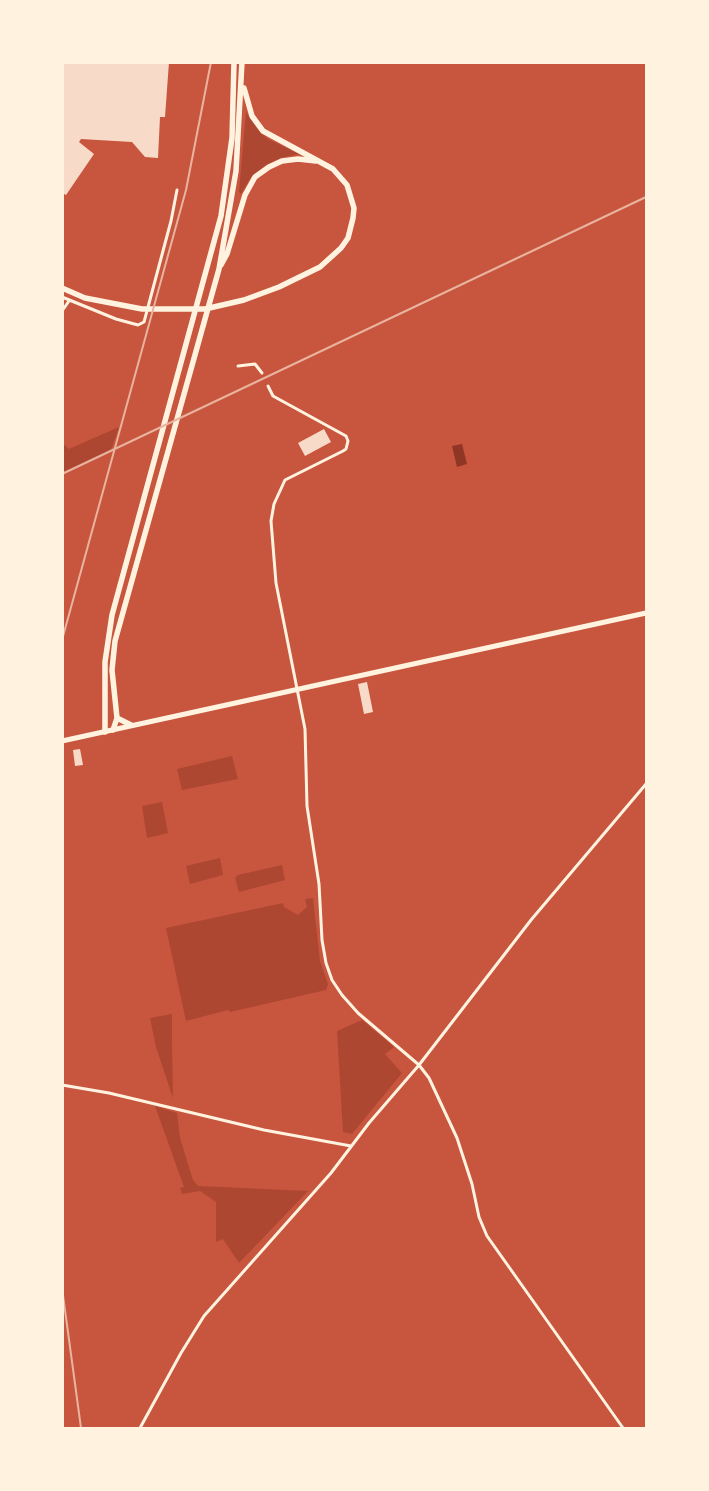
<!DOCTYPE html>
<html>
<head>
<meta charset="utf-8">
<style>
	body { margin:0 }
	#map { position:relative; width:709px; height:1491px; overflow:hidden; background:#c8553d; font-family:Figtree,sans-serif }
	canvas { display:block }
	.frame { position:absolute; inset:0; border:64px solid #fff3e0; pointer-events:none }
</style>
</head>
<body>
<div id="map">
<canvas width="709" height="1491"></canvas>
<div class="frame"></div>
</div>
<script>
const g = document.querySelector('canvas').getContext('2d');
g.lineJoin = 'round';
function fill(path, color) { g.fillStyle = color; g.fill(path, 'evenodd'); }
const toPath = rows => new Path2D(rows.map(r => 'M' + r).join(''));
function strokePath(path, color, width, dash) { g.strokeStyle = color; g.lineWidth = width; g.lineCap = dash ? 'butt' : 'round'; g.setLineDash(dash || []); g.stroke(path); }
const green = toPath([
	[246,112,259,131,268,139,299,154,280,158,266,165,251,177,241,194,239,192],
	[119,427,111,450,63,472,63,444,69,449],
	[232,756,238,779,182,790,177,769],
	[162,802,168,833,147,838,142,806],
	[220,858,223,875,190,884,186,866],
	[282,865,285,880,239,892,235,878,238,875],
	[313,898,320,961,328,984,326,990,230,1012,228,1010,186,1021,166,928,283,903,284,907,298,915,307,907,305,899],
	[172,1014,172,1042,173,1098,156,1047,150,1018],
	[362,1020,394,1047,385,1054,402,1073,352,1134,343,1132,337,1031],
	[155,1106,177,1113,180,1138,193,1180,198,1186,308,1191,239,1263,223,1239,216,1242,216,1202,200,1191,182,1194,180,1188,184,1187]
]);
const water = toPath([
	[462,444,467,464,457,467,452,446]
]);
const building = toPath([
	[62,62,169,62,165,117,160,117,158,158,145,157,132,142,81,139,79,142,94,154,66,195,62,193],
	[324,429,331,442,305,456,298,443],
	[367,682,373,712,364,714,358,684],
	[80,749,83,765,75,766,73,750]
]);
const minor = toPath([
	[62,297,116,319,138,325,144,322,171,221,177,190],
	[62,311,69,301],
	[238,366,255,364,262,373],
	[268,386,273,396,346,436,348,441,346,449,343,451,285,480,274,504,271,521,276,583,305,729,307,806,319,884,322,940,326,963,332,980,342,995,358,1013,419,1065,429,1078,457,1138,472,1184,479,1217,487,1236,623,1428],
	[62,1085,109,1093,264,1130,351,1146],
	[140,1428,181,1353,204,1316,331,1173,369,1123,419,1065,531,920,646,784]
]);
const secondary = toPath([
	[62,741,646,613]
]);
const trunk = toPath([
	[221,265,227,254,245,195,255,177,269,167,282,161,298,159,316,161],
	[62,288,85,298,142,309,205,309,244,300,279,287,320,267,341,248,348,238,353,218,354,208,347,185,333,169,263,131,252,116,244,88],
	[117,718,112,670,115,641,219,269,236,171,242,62],
	[117,718,131,725],
	[113,730,117,718],
	[105,732,105,662,112,615,221,216,232,138,234,62]
]);
const rail = toPath([
	[62,474,646,197],
	[62,640,186,190,211,62],
	[62,1288,81,1428]
]);
fill(green, '#ae4732');
fill(water, '#8f3625');
fill(building, '#f7dbc8');
strokePath(minor, '#fff3e0', 3);
strokePath(secondary, '#fff3e0', 5);
strokePath(trunk, '#fff3e0', 5.5);
strokePath(rail, '#e9b49f', 2);
</script>
</body>
</html>
